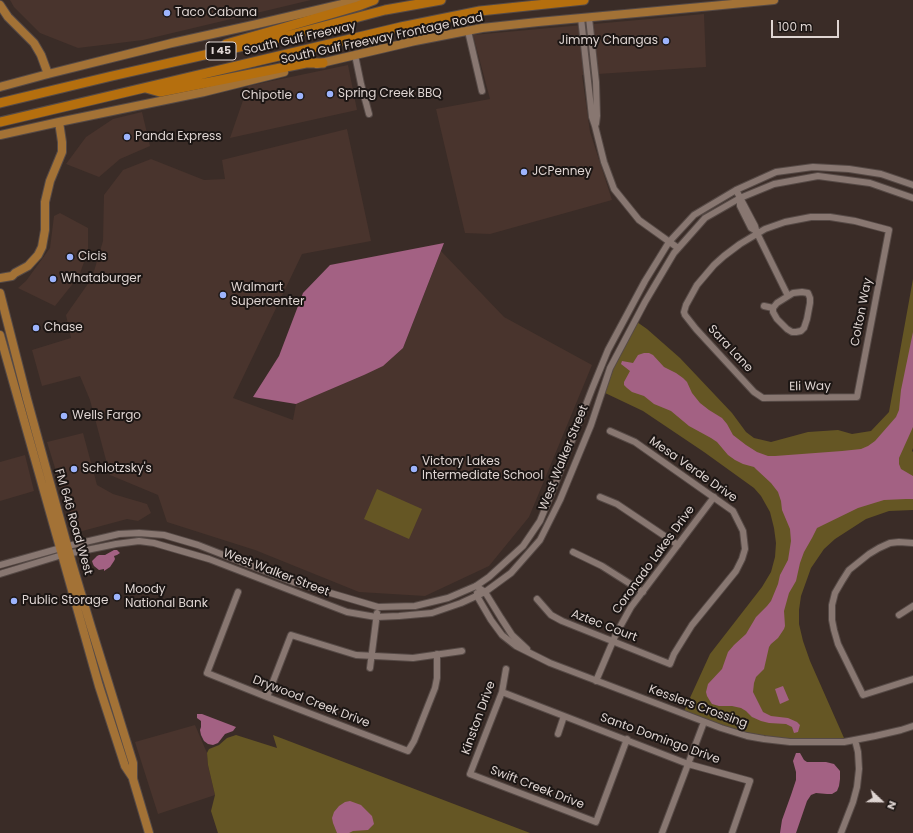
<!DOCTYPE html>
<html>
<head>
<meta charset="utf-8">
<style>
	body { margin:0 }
	#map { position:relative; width:913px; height:833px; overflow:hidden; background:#3a2c27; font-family:Poppins,sans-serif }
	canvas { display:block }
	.north { position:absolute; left:861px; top:781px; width:40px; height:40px; -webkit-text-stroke:3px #1c1614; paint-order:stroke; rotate:112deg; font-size:11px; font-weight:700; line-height:16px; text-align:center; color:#dfd5d2 }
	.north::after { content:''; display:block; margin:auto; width:14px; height:18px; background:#dfd5d2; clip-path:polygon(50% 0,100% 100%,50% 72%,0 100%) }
	.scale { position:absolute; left:771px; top:20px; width:68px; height:18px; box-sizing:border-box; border:2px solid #dfd5d2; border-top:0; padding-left:5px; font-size:12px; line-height:14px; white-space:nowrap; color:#dfd5d2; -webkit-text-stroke:3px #1c1614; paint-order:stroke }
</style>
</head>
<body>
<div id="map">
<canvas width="913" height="833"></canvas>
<div class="north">N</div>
<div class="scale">100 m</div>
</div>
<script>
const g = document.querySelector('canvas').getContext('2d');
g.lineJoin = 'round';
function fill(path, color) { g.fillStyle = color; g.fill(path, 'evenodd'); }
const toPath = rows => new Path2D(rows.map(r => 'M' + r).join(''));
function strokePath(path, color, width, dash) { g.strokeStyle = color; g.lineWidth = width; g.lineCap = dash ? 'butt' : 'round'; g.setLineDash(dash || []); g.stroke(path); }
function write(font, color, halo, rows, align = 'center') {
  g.font = font + ' Poppins,sans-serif'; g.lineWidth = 4; g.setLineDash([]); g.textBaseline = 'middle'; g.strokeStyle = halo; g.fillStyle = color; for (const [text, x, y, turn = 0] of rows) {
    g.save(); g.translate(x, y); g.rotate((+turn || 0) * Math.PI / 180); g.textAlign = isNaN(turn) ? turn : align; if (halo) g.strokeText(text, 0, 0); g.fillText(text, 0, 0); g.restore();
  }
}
const built = toPath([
	[10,0,311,0,143,40,78,48,40,33,14,7],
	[704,14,706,67,582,75,590,132,612,200,490,234,465,233,436,109,490,99,473,35],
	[348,65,357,110,230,138,248,86],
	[142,112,150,146,120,159,99,177,66,164,86,137,113,119],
	[347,129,371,241,302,254,233,398,293,420,296,404,364,375,403,348,441,251,504,317,592,365,529,517,489,566,425,596,359,592,255,550,167,522,158,495,110,475,90,400,80,376,42,386,32,350,71,338,66,315,92,278,103,241,104,195,123,170,151,159,204,180,225,179,222,160],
	[60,213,88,228,88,251,79,276,55,306,18,288,26,281,50,248,54,216],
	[83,433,97,485,113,494,147,504,151,513,138,521,127,519,75,533,47,442],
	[25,455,34,491,0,501,0,462],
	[195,725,207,753,208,765,215,795,158,814,135,742]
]);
const green = toPath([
	[913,279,913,448,912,451,913,452,913,510,889,511,866,519,835,539,824,549,811,568,801,596,799,610,799,624,803,641,810,661,844,738,805,740,772,737,744,732,721,725,684,711,710,654,762,587,771,572,775,557,776,543,774,528,770,512,761,496,754,488,704,452,643,411,603,392,612,370,637,322,647,329,680,358,732,413,746,432,754,438,771,442,808,432,838,430,852,434,871,431,889,412],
	[377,489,422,509,409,539,364,519],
	[236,735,277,748,273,735,530,833,218,833,211,811,215,795,208,765,207,753,209,749,219,745,227,738]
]);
const water = toPath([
	[444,243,403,348,383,366,364,375,296,404,253,397,279,356,303,293,330,265],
	[913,332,913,427,899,458,899,464,901,469,913,476,913,499,906,499,884,500,858,508,817,528,812,538,804,552,800,563,796,581,789,593,784,611,785,626,784,629,778,638,771,644,769,647,764,669,756,677,754,683,753,692,763,712,771,716,788,718,797,722,800,725,798,732,794,733,792,727,786,724,769,723,761,721,752,717,746,711,741,708,732,706,719,706,712,704,710,701,707,696,706,692,708,684,722,669,728,652,734,645,746,634,756,617,767,606,771,601,778,584,780,575,788,560,791,541,790,529,782,510,781,501,778,492,771,483,757,470,754,467,743,464,735,460,728,455,717,442,711,438,689,426,671,411,654,404,644,396,632,392,627,388,624,385,624,382,630,371,621,364,622,361,633,363,638,355,644,353,649,353,653,355,664,367,676,373,683,378,687,382,692,393,700,403,709,410,722,418,727,424,733,435,746,445,757,452,768,456,775,456,842,451,861,449,868,446,875,441,896,417,899,410,901,390],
	[114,550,117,550,120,553,117,555,114,556,115,559,114,561,110,567,104,571,104,569,99,570,94,566,93,564,92,561,97,556,99,555,105,555],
	[783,686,789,700,780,704,775,689],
	[197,714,202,714,236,727,233,731,225,734,218,743,213,745,208,744,204,741,201,735,200,730,201,727,201,721,197,718],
	[796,753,800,753,804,760,807,762,826,762,834,764,840,771,840,779,839,786,837,791,832,794,827,794,816,793,811,795,807,801,796,833,780,833,782,820,791,795,796,780,796,772,793,761],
	[350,801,361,805,372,816,374,824,368,830,353,831,349,833,337,833,333,823,332,818,334,812,339,806,345,802]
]);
const minor = toPath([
	[581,18,592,117,595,126,604,162,614,189,639,220,678,248],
	[589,18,596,82,597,116,596,124],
	[468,31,482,91],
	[355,55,361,84,369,114],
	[736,190,755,226,757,233,788,296],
	[740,198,740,206,751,228,756,231],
	[811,217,830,217,855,221,889,230,857,397,763,398,754,392,696,329,685,315,684,312,686,305,697,285,714,265,724,256,740,244,765,229,785,222,811,217],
	[802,292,808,293,810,298,810,303,807,319,804,328,801,331,796,332,792,332,787,329,777,319,773,312,773,308,777,303,793,293,802,292],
	[764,306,773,308],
	[600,497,617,504,678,545],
	[913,543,899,542,890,543,879,548,869,554,849,570,842,581,835,593,832,605,832,620,834,630,838,644,863,695,913,679],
	[573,552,602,566,643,592],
	[0,565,68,546,119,534,139,533,164,535,198,545,293,582,378,607,415,606,448,598,476,586,489,577,523,546,540,521,550,497,592,389,608,350,645,281,669,242,694,215,736,190,776,172,813,167,849,169,881,174,913,185],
	[0,574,62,555,116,544,139,541,154,543,209,559,347,612,376,617,399,616,432,613,461,603,485,592,511,573,540,540,560,500,591,425,610,368,645,302,674,253,705,218,740,198,774,184,818,176,870,183,913,198],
	[476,586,485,592,501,618,512,635,527,649],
	[238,592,207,673,267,697,408,751,414,741,435,688,437,678,437,654],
	[477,593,477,596,491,620,502,635,516,646,550,663,721,728,747,736,764,739,790,742,844,742,875,736,901,730,913,726],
	[537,599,551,615,562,621,670,664,674,654,692,625,736,571,742,559,745,549,743,531,733,511,635,442,610,431],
	[899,615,913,606],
	[370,668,377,613],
	[506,669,502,692,470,774,596,822,627,739],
	[596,681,616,634,631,607,714,497],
	[502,692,688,764,750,781,732,833],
	[267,697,291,635,356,655,413,658,462,651],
	[558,734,564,716],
	[662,833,704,722],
	[841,833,853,802,857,787,859,769,858,752,855,740]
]);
const major = toPath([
	[0,5,8,17,34,43,41,55,48,74],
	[317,64,415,41,482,28,538,22,712,6,774,0],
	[0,87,48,74,172,43,253,25,359,0],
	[0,135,59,122,204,92,284,72],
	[0,278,12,276,15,273,28,266,38,255,42,247,45,230,45,202,50,181,62,152,62,142,59,122],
	[0,293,27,399,72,563,91,627,133,763,133,779,149,833],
	[0,335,99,686,125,766,133,778]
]);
const highway = toPath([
	[226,44,279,29,358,6,374,0],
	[146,88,160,92,306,63,323,63],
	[0,103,112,76,279,38,385,10,441,0],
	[0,122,401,27,480,11,584,0]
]);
const markers = [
	[167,13,4,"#9db4fd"],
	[666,41,4,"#9db4fd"],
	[330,94,4,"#9db4fd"],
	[300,96,4,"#9db4fd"],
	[127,137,4,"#9db4fd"],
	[524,172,4,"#9db4fd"],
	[70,257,4,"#9db4fd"],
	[53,279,4,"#9db4fd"],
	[223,295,4,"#9db4fd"],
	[36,328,4,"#9db4fd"],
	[64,416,4,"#9db4fd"],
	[74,469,4,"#9db4fd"],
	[414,469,4,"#9db4fd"],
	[117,597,4,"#9db4fd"],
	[14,601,4,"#9db4fd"]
];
const shields = [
	[221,51,30]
];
const shieldNames = [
	["I 45",221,51]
];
const poiNames = [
	["Taco Cabana",175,13],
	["Jimmy Changas",658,41,"right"],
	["Spring Creek BBQ",338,94],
	["Chipotle",292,96,"right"],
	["Panda Express",135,137],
	["JCPenney",532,172],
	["Cicis",78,257],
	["Whataburger",61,279],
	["Walmart",231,288],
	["Supercenter",231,302],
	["Chase",44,328],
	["Wells Fargo",72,416],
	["Victory Lakes",422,462],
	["Intermediate School",422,476],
	["Schlotzsky's",82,469],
	["Moody",125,590],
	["National Bank",125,604],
	["Public Storage",22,601]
];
const streetNames = [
	["South Gulf Freeway",300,39,-13],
	["South Gulf Freeway Frontage Road",382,39,-12],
	["Colton Way",862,312,-79],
	["Sara Lane",730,349,47],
	["Eli Way",810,387,-1],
	["West Walker Street",564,458,-68],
	["Mesa Verde Drive",693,470,35],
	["FM 646 Road West",73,522,74],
	["Coronado Lakes Drive",654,560,-54],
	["West Walker Street",276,573,21],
	["Aztec Court",604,626,21],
	["Drywood Creek Drive",311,702,21],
	["Kesslers Crossing",698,707,20],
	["Kinston Drive",479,718,-70],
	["Santo Domingo Drive",660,739,20],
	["Swift Creek Drive",537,788,21]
];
fill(built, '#49342d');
fill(green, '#655624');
fill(water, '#a36183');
strokePath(minor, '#564a46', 8);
strokePath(major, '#564a46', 10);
strokePath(highway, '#564a46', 11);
strokePath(minor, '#887771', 6);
strokePath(major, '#a37236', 8);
strokePath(highway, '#b56f0e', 9);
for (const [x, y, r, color] of markers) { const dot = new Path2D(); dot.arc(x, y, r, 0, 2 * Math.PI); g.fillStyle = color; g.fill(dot); strokePath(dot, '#1c1614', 1.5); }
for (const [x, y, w] of shields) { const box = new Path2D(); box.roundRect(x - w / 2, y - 9, w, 18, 3); g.fillStyle = '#1c1614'; g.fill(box); strokePath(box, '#dfd5d2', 1); }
write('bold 11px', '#dfd5d2', null, shieldNames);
write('12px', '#dfd5d2', '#1c1614', poiNames, 'left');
write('12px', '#dfd5d2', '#1c1614', streetNames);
</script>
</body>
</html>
